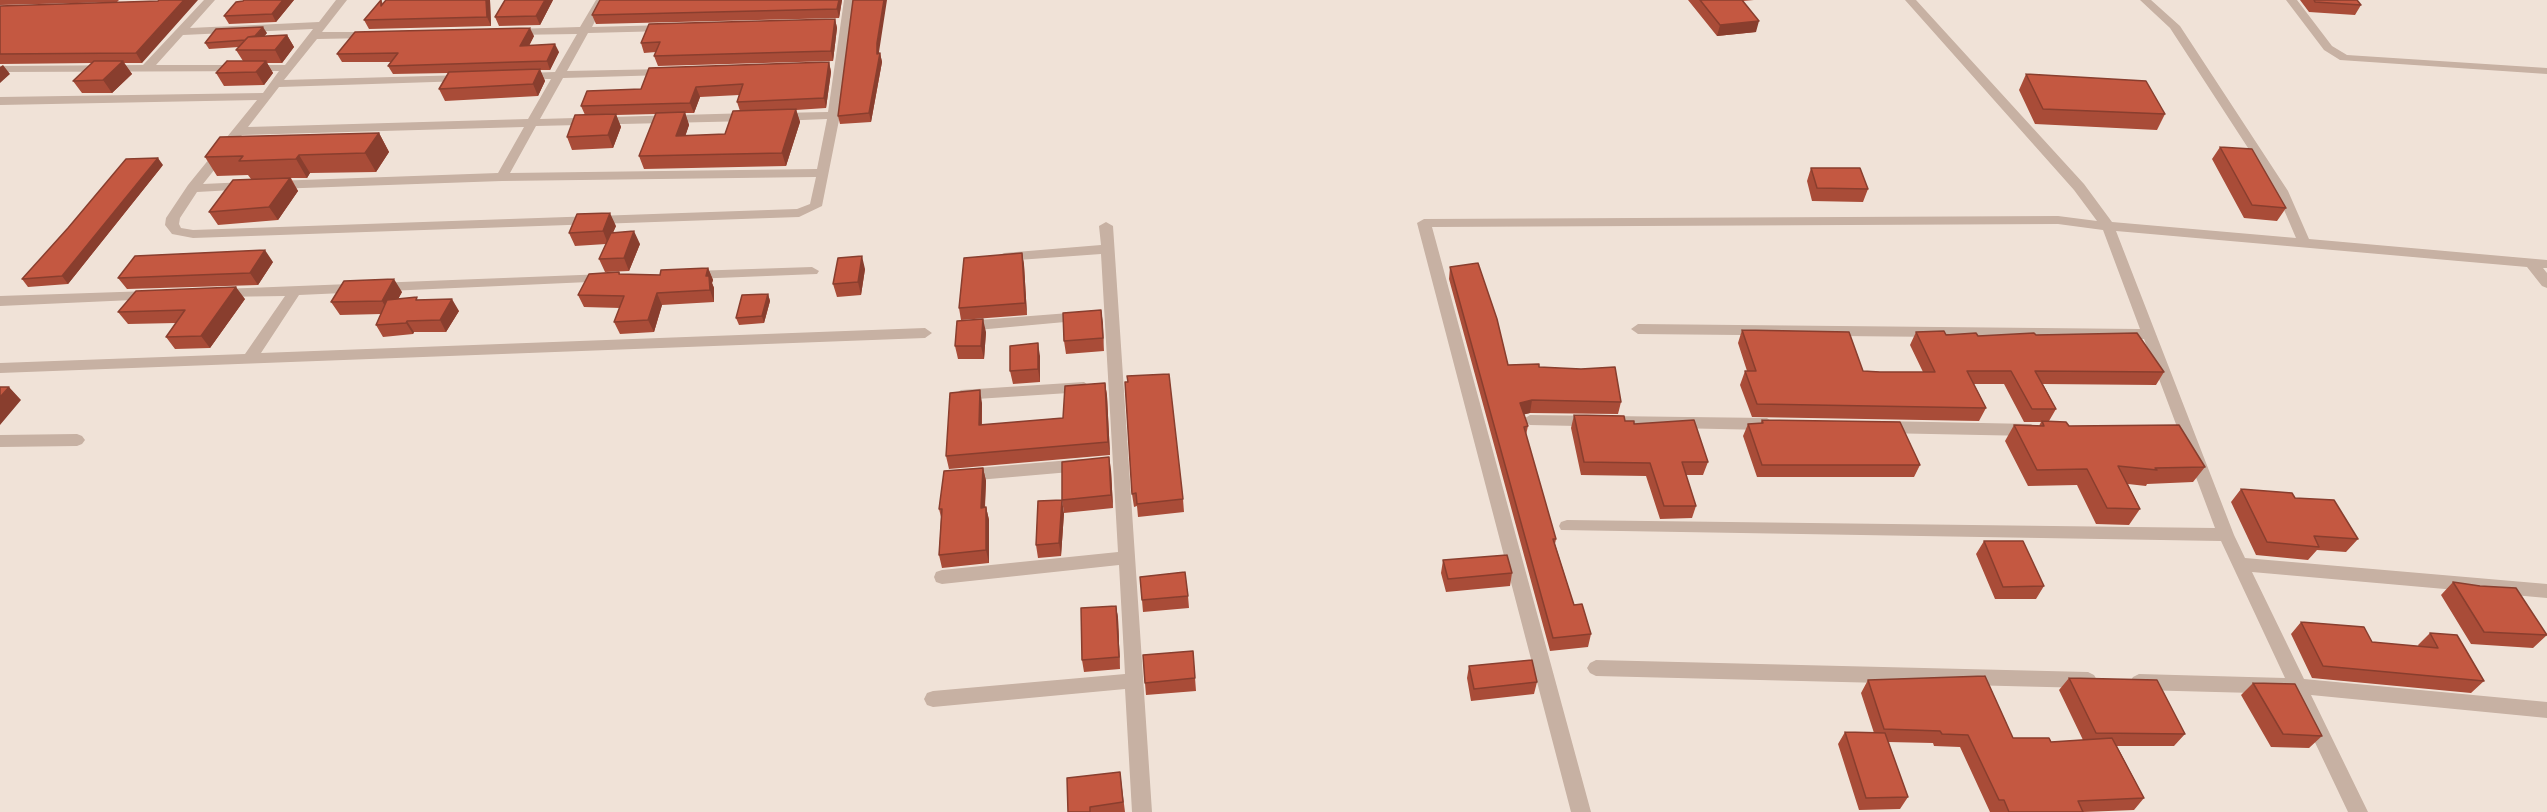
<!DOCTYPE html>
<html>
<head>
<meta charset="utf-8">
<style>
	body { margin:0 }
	canvas { display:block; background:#f0e2d7 }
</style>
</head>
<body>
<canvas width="2547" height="812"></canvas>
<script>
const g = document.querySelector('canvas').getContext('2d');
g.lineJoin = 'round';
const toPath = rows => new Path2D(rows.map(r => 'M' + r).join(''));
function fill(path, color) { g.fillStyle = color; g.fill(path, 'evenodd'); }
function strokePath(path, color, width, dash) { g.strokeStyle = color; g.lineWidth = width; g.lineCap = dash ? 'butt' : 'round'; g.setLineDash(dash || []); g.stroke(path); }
const minor = toPath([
	[204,0,215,0,190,28,319,22,336,0,347,0,322,32,370,32,376,35,370,38,317,39,284,80,465,75,471,78,465,81,279,87,248,127,528,119,551,79,525,79,519,76,525,73,555,72,577,34,511,35,505,32,511,29,580,27,596,0,606,0,592,27,667,25,673,28,667,31,588,33,567,71,665,69,671,72,665,75,563,78,540,119,751,113,757,117,751,121,536,126,510,173,817,169,827,119,778,121,772,117,778,113,828,112,844,0,854,0,840,115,822,206,799,217,193,238,172,234,165,225,166,218,188,185,257,100,0,105,0,97,263,93,279,71,0,72,0,66,143,65,204,0],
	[313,29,285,65,156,65,183,35,313,29],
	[524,127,498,173,274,181,268,185,274,189,502,181,816,177,810,204,797,209,193,230,181,228,179,224,180,218,197,192,251,189,253,186,247,182,203,184,242,135,524,127],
	[1905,0,1916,0,2084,184,2112,222,2296,238,2276,191,2170,28,2140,0,2151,0,2180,26,2288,191,2309,239,2547,260,2547,268,2543,268,2547,273,2547,288,2542,286,2527,267,2116,231,2234,535,2245,558,2547,584,2547,598,2252,572,2304,679,2547,702,2547,718,2311,695,2368,812,2348,812,2292,694,2139,690,2133,687,2130,682,2133,677,2139,674,2285,678,2221,541,1561,530,1559,526,1561,522,1567,520,2215,528,2144,339,1638,334,1631,329,1638,324,2140,329,2103,230,2058,224,1432,227,1591,812,1571,812,1417,223,1424,219,2058,216,2097,221,2074,190,1905,0],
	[2286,0,2297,0,2332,46,2347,55,2547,68,2547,74,2340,60,2324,50,2286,0],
	[1106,222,1113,226,1152,812,1132,812,1125,689,933,707,927,705,924,699,927,693,933,691,1125,674,1119,565,942,584,936,582,934,577,936,572,942,570,1118,552,1101,254,1004,261,997,257,1004,253,1101,245,1099,226,1106,222],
	[812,267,819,271,817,274,692,279,685,275,692,271,812,267],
	[606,274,611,275,613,278,611,281,299,295,261,353,925,328,932,333,925,338,0,373,0,363,245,354,285,296,217,297,215,294,217,291,222,289,606,274],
	[150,291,157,296,155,299,0,306,0,296,150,291],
	[1082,312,1089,317,1087,320,966,331,959,326,966,321,1082,312],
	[1084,382,1091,387,1084,392,961,400,954,395,961,390,1084,382],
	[1530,415,1767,418,1775,424,1767,430,1530,425,1522,420,1530,415],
	[1881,421,2031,424,2039,430,2031,436,1881,433,1873,427,1881,421],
	[77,434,82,436,85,440,82,444,77,446,0,447,0,435,77,434],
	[1082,459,1088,461,1090,465,1088,469,1082,471,966,481,960,479,958,475,960,471,966,469,1082,459],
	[1596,660,2088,672,2094,675,2097,680,2094,685,2088,688,1596,676,1590,673,1587,668,1590,663,1596,660]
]);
const wall = toPath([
	[0,0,119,0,117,2,0,5],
	[244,0,294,0,276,22,229,24,224,16],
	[381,0,383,4,386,0,490,0,491,26,369,29,364,20],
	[553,0,540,25,499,26,495,17],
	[600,0,842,0,839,18,596,24,592,15],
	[1688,0,1754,0,1743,1,1756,32,1717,36],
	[2300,0,2357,0,2361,5,2355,15,2309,12],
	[158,1,142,63,124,63,132,74,112,93,82,93,73,81,92,63,0,64,0,6],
	[835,19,837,28,833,61,658,66,654,56,656,52,644,53,641,43],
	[267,33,264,36,287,35,294,47,282,63,267,63,273,73,264,85,224,86,216,73,243,61,236,50,239,47,209,49,205,43],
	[534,36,529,46,559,52,550,70,540,70,545,81,538,96,445,101,439,89,448,73,393,74,388,66,391,62,342,62,337,54],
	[879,52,879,54,880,53,882,62,871,122,840,124,838,116],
	[829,62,831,72,826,108,796,110,800,122,786,166,644,169,639,156,656,114,616,115,621,127,613,148,572,150,567,137,585,115,581,106,641,89],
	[739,95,737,102,740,111,725,134,685,136,689,125,685,113,694,113,700,97],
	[2026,74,2165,114,2157,130,2035,124,2019,90],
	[379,133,389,152,376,172,310,173,307,178,291,178,298,191,278,220,218,225,209,212,251,179,248,175,217,176,205,157],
	[2220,147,2286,208,2277,221,2244,218,2212,159],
	[163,165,68,284,28,287,22,279],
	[1811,168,1868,189,1863,202,1812,201,1807,181],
	[616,226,613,232,640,244,629,271,605,272,599,259,606,244,575,246,569,233],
	[1022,253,1024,265,1027,315,961,320,959,308],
	[273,262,258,285,127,289,118,278],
	[1450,267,1508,365,1539,367,1621,402,1618,414,1530,413,1524,414,1528,426,1526,435,1556,539,1555,544,1574,605,1591,634,1588,647,1550,651,1449,279],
	[708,268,713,280,712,283,714,288,714,302,662,305,654,332,620,334,614,322,620,308,584,307,578,295,619,272,620,274,660,275],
	[865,269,861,295,837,297,833,284],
	[402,292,398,299,419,300,459,311,446,332,414,332,413,334,383,337,376,325,381,314,340,315,331,302],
	[768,294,770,301,764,323,739,325,736,318],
	[245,299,210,348,175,349,166,337,176,323,128,324,118,312],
	[1101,310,1104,351,1066,354,1064,341],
	[1742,330,1863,371,1880,372,1923,372,1910,345,1916,332,1978,336,2036,335,2164,372,2156,385,2043,384,2056,409,2049,421,2205,467,2193,482,2147,484,2146,486,2128,484,2140,509,2129,525,2096,524,2077,485,2028,486,2005,441,2014,425,2039,426,2041,422,2024,422,2004,384,1974,384,1986,408,1979,421,1752,417,1740,385,1745,371,1747,371,1738,343],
	[986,332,984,359,958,359,955,346],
	[1040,356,1040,382,1013,384,1010,371],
	[1125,382,1183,499,1184,512,1138,517,1137,506,1134,507,1132,494],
	[1105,383,1107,396,1110,455,949,469,946,456,982,403,982,425,1063,418],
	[1574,415,1625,421,1634,424,1708,462,1703,475,1686,475,1696,506,1692,518,1660,519,1646,476,1581,475,1571,428],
	[1762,420,1920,465,1914,477,1757,477,1743,436,1748,424,1760,424],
	[983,468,986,481,985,508,986,507,989,520,989,563,942,568,939,555,941,517,939,509],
	[1111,470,1113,508,1064,513,1062,500],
	[2241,489,2295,498,2358,539,2346,552,2317,550,2308,560,2256,555,2231,502],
	[1064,513,1061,556,1038,558,1036,545],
	[1984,541,2044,586,2036,599,1995,599,1976,554],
	[1443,560,1512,573,1510,586,1446,592,1441,573],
	[2453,582,2547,635,2533,648,2471,644,2441,595],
	[1188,596,1189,608,1143,612,1142,600],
	[1116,606,1118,618,1120,669,1084,672,1082,660],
	[2301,622,2372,642,2419,647,2418,645,2430,633,2484,681,2471,693,2312,678,2291,634],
	[1193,651,1196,691,1146,695,1145,683],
	[1469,666,1537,682,1534,694,1471,701,1467,678],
	[2069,678,2185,734,2174,746,2117,746,2144,798,2134,810,2083,812,1990,812,1960,747,1934,746,1933,743,1888,742,1908,797,1900,809,1859,810,1838,744,1845,732,1874,733,1861,693,1868,680,2013,738,2051,742,2083,740,2059,690],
	[2253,683,2322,736,2309,748,2271,747,2241,695],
	[1120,772,1125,812,1068,812]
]);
const shadedWall = toPath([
	[184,0,198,0,142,63,136,53],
	[283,0,294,0,276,22,272,14],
	[486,0,490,0,491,26,487,17],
	[545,0,553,0,540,25,536,16],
	[839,0,842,0,839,18,837,9],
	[884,0,887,0,879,52,879,60,880,53,882,62,871,122,869,113,877,54,877,43],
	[835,19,837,28,833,61,831,51],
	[1759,21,1756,32,1717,36,1720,25],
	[263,27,267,33,257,45,253,39],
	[530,28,534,36,524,55,520,46],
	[287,35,294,47,282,63,275,50],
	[555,44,559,52,550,70,547,61],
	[123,61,132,74,112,93,103,80],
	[266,61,273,73,264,85,256,72],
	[829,62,831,72,826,108,824,98],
	[3,65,10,74,0,83,0,67],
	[540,69,545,81,538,96,533,84],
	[696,87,700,97,694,113,690,103],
	[796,109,800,122,786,166,782,153],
	[685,112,689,125,681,149,676,136],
	[616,114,621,127,613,148,608,135],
	[379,133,389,152,376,172,365,153],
	[299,155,310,173,307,178,296,159],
	[158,158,163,165,68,284,62,276],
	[290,178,298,191,278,220,269,207],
	[610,213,616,226,608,244,603,231],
	[634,231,640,244,629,271,624,258],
	[265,250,273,262,258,285,250,273],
	[1022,253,1024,265,1027,315,1025,303],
	[862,256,865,269,861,295,858,282],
	[708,268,713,280,712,283,714,288,714,302,710,290,706,276],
	[394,279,402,292,390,314,382,301],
	[236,287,245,299,210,348,201,336],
	[657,293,662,305,654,332,648,320],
	[768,294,770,301,764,323,762,316],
	[452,299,459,311,446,332,440,320],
	[1101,310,1103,323,1104,351,1103,338],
	[983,319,986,332,984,359,981,346],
	[407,321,414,332,413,334,406,323],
	[1038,343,1040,356,1040,382,1038,369],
	[1105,383,1107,396,1110,455,1108,442],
	[9,387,21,400,0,425,0,397],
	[980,390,982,403,981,438,979,425],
	[1532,400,1530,413,1518,416,1520,403],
	[1109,457,1111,470,1113,508,1111,495],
	[983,468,986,481,984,521,981,508],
	[1062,500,1064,513,1061,556,1059,543],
	[986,507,989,520,989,563,986,550],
	[1116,606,1118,618,1120,669,1119,657]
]);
const building = toPath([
	[159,0,184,0,136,53,0,54,0,6,158,1,159,0],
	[244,0,283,0,272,14,224,16,236,2,243,1,244,0],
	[381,0,381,6,386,0,486,0,487,17,364,20,381,0],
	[505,0,545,0,536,16,495,17,505,0],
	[600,0,839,0,837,9,592,15,600,0],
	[853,0,884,0,877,43,877,54,880,53,869,113,838,116,853,0],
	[1700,0,1742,0,1759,21,1720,25,1700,0],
	[2314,0,2357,0,2361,5,2315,2,2314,0],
	[835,19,831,51,654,56,660,42,641,43,649,24,835,19],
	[263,27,255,36,248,37,245,40,205,43,216,29,263,27],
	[530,28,520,46,555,44,547,61,388,66,398,53,337,54,355,32,530,28],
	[287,35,275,50,236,50,248,37,287,35],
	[94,61,123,61,103,80,73,81,94,61],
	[227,61,266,61,256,72,216,73,227,61],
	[829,62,824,98,737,102,743,84,696,87,690,103,581,106,587,91,641,89,649,68,829,62],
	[540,69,533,84,439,89,449,72,540,69],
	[2026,74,2146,81,2165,114,2043,109,2026,74],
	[796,109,782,153,639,156,656,113,685,112,676,136,725,134,733,111,796,109],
	[616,114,608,135,567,137,575,115,616,114],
	[379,133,365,153,299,155,296,159,239,161,243,156,205,157,220,137,379,133],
	[2220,147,2252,149,2286,208,2252,205,2220,147],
	[158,158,62,276,22,279,68,228,126,159,158,158],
	[1811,168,1860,168,1868,189,1817,188,1811,168],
	[290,178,269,207,209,212,233,180,290,178],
	[610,213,603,231,569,233,577,214,610,213],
	[634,231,624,258,599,259,611,233,634,231],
	[265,250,250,273,118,278,135,256,265,250],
	[1022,253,1025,303,959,308,964,258,1022,253],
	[862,256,858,282,833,284,838,258,862,256],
	[1478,263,1497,319,1508,365,1539,364,1539,367,1581,369,1615,367,1621,402,1532,400,1520,403,1528,426,1524,427,1556,539,1553,539,1574,605,1582,604,1591,634,1553,638,1450,267,1478,263],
	[708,268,706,276,709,276,710,290,657,293,648,320,614,322,624,296,578,295,589,274,619,272,619,274,660,275,661,270,708,268],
	[394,279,382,301,331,302,344,281,394,279],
	[236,287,201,336,166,337,185,310,118,312,136,291,236,287],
	[768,294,762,316,736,318,742,295,768,294],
	[417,297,416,300,452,299,440,320,407,321,406,323,376,325,387,300,417,297],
	[1101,310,1103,338,1064,341,1063,313,1101,310],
	[983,319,981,346,955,346,957,321,983,319],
	[1742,330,1849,332,1863,371,1880,372,1935,372,1916,332,1944,331,1946,335,1976,333,1978,336,2034,333,2036,335,2137,333,2164,372,2035,371,2056,409,2032,409,2011,371,1967,371,1986,408,1757,404,1745,371,1756,371,1742,330],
	[1038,343,1038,369,1010,371,1010,346,1038,343],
	[1169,374,1183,499,1137,504,1136,493,1132,494,1125,382,1128,382,1127,376,1169,374],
	[1105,383,1108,442,946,456,950,393,980,390,979,425,1063,418,1065,386,1105,383],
	[0,387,9,387,0,397,0,387],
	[1574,415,1624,416,1625,421,1634,421,1634,424,1694,420,1708,462,1682,462,1696,506,1664,506,1650,463,1584,462,1574,415],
	[1762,420,1900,422,1920,465,1762,465,1748,424,1763,423,1762,420],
	[2042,421,2066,422,2069,426,2179,425,2205,467,2155,468,2157,470,2118,466,2140,509,2107,508,2087,469,2037,470,2014,425,2044,426,2042,421],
	[1109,457,1111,495,1062,500,1062,462,1109,457],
	[983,468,981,508,986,507,986,550,939,555,942,509,939,509,944,471,983,468],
	[2241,489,2292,493,2295,498,2334,500,2358,539,2314,536,2319,547,2267,542,2241,489],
	[1062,500,1059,543,1036,545,1038,501,1062,500],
	[1984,541,2023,541,2044,586,2003,587,1984,541],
	[1507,555,1512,573,1448,579,1443,560,1507,555],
	[1185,572,1188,596,1142,600,1140,577,1185,572],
	[2453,582,2480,586,2516,588,2547,635,2484,632,2453,582],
	[1116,606,1119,657,1082,660,1081,608,1116,606],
	[2301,622,2364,627,2372,642,2438,648,2430,633,2457,635,2484,681,2323,666,2301,622],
	[1193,651,1195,678,1145,683,1143,655,1193,651],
	[1532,660,1537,682,1474,689,1469,666,1532,660],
	[1985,676,2013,738,2049,738,2051,742,2112,738,2144,798,2078,801,2083,812,2009,812,2004,800,1999,800,1968,735,1942,734,1940,731,1884,729,1868,680,1985,676],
	[2069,678,2157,680,2185,734,2096,733,2069,678],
	[2253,683,2295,684,2322,736,2283,734,2253,683],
	[1845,732,1885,733,1908,797,1866,798,1845,732],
	[1120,772,1123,802,1090,807,1090,812,1068,812,1067,778,1120,772]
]);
fill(minor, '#c7b1a3');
fill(wall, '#a94c38');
fill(shadedWall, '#893e2e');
fill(building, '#c45841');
strokePath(building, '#893e2e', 1.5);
</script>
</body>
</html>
